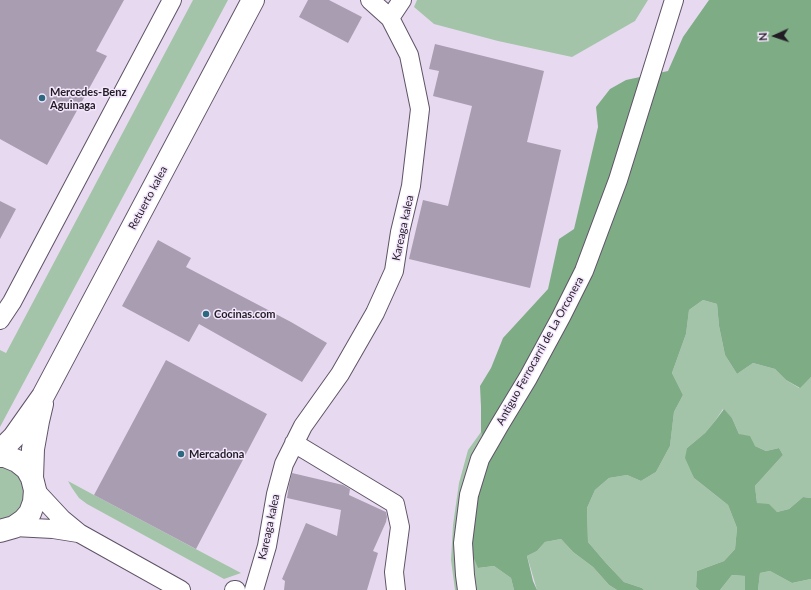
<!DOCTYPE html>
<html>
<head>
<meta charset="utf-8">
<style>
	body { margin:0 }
	#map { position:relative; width:811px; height:590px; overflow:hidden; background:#e7daf0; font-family:Lato,sans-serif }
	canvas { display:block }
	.north { position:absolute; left:755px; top:16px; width:40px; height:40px; -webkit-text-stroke:3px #f4e7fd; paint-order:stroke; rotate:267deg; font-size:11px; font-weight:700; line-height:16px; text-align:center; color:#221d25 }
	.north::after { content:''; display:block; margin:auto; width:14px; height:18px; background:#221d25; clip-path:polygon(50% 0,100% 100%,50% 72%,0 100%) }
</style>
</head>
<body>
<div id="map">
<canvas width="811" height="590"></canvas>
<div class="north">N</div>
</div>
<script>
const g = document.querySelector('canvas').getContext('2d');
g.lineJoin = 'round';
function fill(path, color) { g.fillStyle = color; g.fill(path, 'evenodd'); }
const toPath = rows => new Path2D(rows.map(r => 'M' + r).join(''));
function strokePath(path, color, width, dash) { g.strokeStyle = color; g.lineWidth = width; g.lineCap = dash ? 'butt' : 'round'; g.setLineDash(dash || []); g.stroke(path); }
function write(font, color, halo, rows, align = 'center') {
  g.font = font + ' Lato,sans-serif'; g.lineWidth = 3; g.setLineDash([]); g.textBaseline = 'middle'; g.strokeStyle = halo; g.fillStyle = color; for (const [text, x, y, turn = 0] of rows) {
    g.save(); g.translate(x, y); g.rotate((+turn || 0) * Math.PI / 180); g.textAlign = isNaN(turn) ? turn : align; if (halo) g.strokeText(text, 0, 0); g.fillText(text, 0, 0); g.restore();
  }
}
const green = toPath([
	[193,0,228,0,0,427,0,350,6,353],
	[417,0,648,0,635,21,572,57,498,41,434,24,414,7],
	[703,300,717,304,719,326,725,355,737,374,753,363,775,369,786,380,799,388,811,377,811,498,803,497,789,509,777,512,757,503,755,486,783,455,779,448,766,451,755,446,739,434,732,418,723,409,715,421,705,433,687,448,694,478,728,505,737,528,735,549,724,561,697,571,696,587,699,590,644,590,642,588,624,582,606,563,588,542,587,508,595,490,609,478,627,475,641,481,656,472,670,446,674,412,683,395,672,373,686,334,689,310],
	[481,432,488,464,478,568,494,566,511,578,514,590,455,590,451,560,453,525,459,483,468,450],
	[0,464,8,466,22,479,25,488,23,506,17,514,0,522],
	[68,481,94,495,241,573,224,579,87,504,79,498,72,488],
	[561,539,573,552,593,567,609,585,617,590,537,590,527,556,537,551,545,542],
	[770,571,792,583,811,579,811,590,758,590,760,573],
	[732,575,745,576,745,590,720,590]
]);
const forest = toPath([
	[709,0,811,0,811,377,800,388,786,380,775,369,753,363,737,374,725,355,719,326,717,304,703,300,689,310,686,334,672,373,683,395,674,412,670,446,656,472,641,481,627,475,609,478,595,490,587,508,588,542,606,563,624,582,642,588,644,590,617,590,609,585,593,567,573,552,561,539,545,542,537,551,527,556,533,581,537,590,514,590,511,578,494,566,478,568,473,556,473,528,477,495,488,464,481,432,481,407,480,386,491,368,503,338,548,289,559,239,574,229,598,127,596,107,610,89,626,80,668,71,683,37],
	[724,409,732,418,739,434,750,436,755,446,766,451,779,448,783,455,755,486,757,503,769,504,777,512,789,509,803,497,811,498,811,579,792,583,770,571,760,573,758,590,745,590,745,576,732,575,720,590,699,590,696,587,697,571,724,561,735,549,737,528,728,505,694,478,685,458,687,448,705,433,715,421]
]);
const building = toPath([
	[0,0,124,0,96,51,107,56,47,165,0,139],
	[308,0,329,0,362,17,348,43,299,17],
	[435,44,544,71,527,142,561,150,530,288,409,259,423,200,448,206,472,106,433,96,439,71,429,69],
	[0,201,16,209,0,239],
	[158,240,191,258,186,267,291,322,327,343,302,382,199,324,189,342,122,306],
	[166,360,267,414,196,549,94,495],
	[292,473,343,485,350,489,349,495,386,512,387,517,386,522,373,551,378,553,367,590,284,590,285,581,282,579,306,523,337,536,341,510,287,498,289,485]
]);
const minor = toPath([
	[390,18,402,0],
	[0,320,12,302,172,0],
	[294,443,395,504,400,527,394,572,396,590],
	[35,490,62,519,79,533,181,590],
	[14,527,53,529,78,533],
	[234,590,236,590],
	[254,590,267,546,276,494,284,464,303,426,340,374,375,313,394,271,400,232,411,186,420,109,409,55,390,18,370,0],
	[467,590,465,575,463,543,469,495,480,459,499,426,528,378,561,317,584,271,618,180,674,0]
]);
const primary = toPath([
	[0,451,14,437,43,396,253,0],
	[0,456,5,456,17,461,27,469,32,478,35,490,34,502,30,513,24,520,14,527,0,531],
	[32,478,33,449,38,421,42,404]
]);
const markers = [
	[42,98,4,"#2c6980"],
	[206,314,4,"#2c6980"],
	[181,454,4,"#2c6980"]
];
const poiNames = [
	["Mercedes-Benz",50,92],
	["Aguinaga",50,105],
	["Cocinas.com",214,314],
	["Mercadona",189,454]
];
const streetNames = [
	["Retuerto kalea",148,198,-62],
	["Kareaga kalea",403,228,-78],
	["Antiguo Ferrocarril de La Orconera",540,351,-61],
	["Kareaga kalea",269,527,-78]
];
fill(green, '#a4c4a9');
fill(forest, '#7ead85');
fill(building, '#a99db2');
strokePath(minor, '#5e5366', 20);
strokePath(primary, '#5e5366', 24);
strokePath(minor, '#fff', 18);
strokePath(primary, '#fff', 22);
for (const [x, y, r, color] of markers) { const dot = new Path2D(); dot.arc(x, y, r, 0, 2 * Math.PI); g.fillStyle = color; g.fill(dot); strokePath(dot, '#f4e7fd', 1.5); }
write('bold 11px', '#221d25', '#f4e7fd', poiNames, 'left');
write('11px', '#221d25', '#f4e7fd', streetNames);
</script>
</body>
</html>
